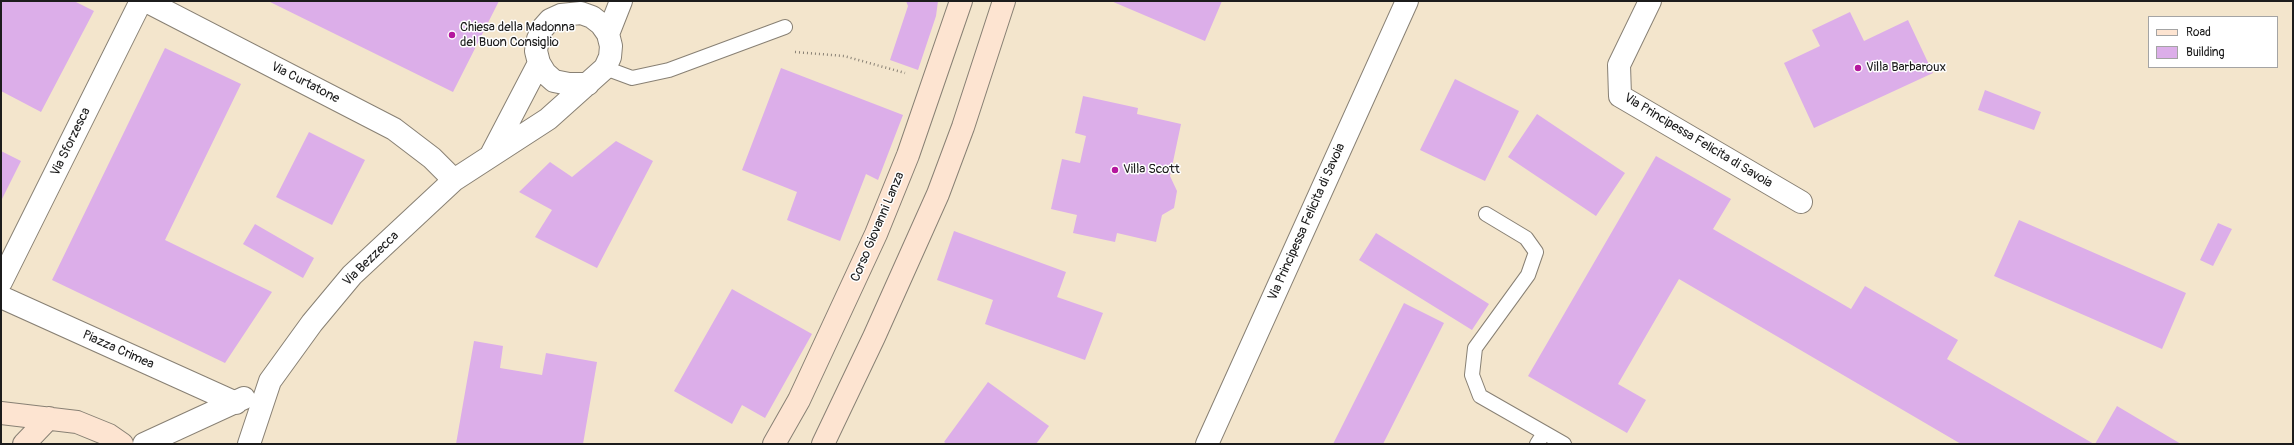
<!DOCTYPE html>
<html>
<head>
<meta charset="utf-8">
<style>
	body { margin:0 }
	#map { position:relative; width:2294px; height:445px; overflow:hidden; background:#f3e5cc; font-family:Pangolin,sans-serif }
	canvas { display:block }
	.frame { position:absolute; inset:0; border:2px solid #1c1c1c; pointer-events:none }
	.legend { position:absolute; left:2148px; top:16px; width:130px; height:52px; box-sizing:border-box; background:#fff; border:1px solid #a4a4a4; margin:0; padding:5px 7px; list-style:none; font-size:12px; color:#1c1c1c }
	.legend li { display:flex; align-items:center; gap:8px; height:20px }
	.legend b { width:20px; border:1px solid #a4a4a4 }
</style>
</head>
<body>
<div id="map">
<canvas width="2294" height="445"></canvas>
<div class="frame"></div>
<ul class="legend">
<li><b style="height:5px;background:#fde4d1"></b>Road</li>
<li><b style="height:11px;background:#dcaee9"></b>Building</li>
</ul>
</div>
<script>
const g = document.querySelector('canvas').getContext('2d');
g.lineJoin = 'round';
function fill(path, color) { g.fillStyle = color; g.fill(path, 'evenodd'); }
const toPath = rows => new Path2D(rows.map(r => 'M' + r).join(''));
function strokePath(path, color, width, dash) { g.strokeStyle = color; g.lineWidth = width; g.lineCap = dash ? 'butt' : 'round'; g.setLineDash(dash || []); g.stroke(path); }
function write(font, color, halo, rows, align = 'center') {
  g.font = font + ' Pangolin,sans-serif'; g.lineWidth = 3; g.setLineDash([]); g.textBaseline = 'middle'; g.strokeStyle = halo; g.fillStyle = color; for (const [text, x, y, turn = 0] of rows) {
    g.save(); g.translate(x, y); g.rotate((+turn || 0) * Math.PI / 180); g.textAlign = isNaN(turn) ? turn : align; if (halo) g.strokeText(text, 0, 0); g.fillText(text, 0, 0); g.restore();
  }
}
const building = toPath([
	[1,1,74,1,94,11,41,112,1,91],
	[268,1,499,1,453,92],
	[906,1,938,1,936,16,918,70,890,60,908,6],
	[1111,1,1222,1,1205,41],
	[1850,12,1864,41,1908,20,1933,73,1814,128,1784,63,1820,46,1812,30],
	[165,48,241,84,165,240,272,292,225,363,52,280],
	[781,68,903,115,878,180,866,174,840,241,787,220,797,192,742,170],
	[1455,79,1519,111,1485,181,1420,150],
	[1985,90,2041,112,2034,130,1978,110],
	[1083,96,1138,108,1137,114,1181,124,1170,176,1177,191,1174,208,1162,215,1156,242,1117,233,1115,242,1073,233,1077,215,1051,209,1062,159,1080,163,1086,136,1075,133],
	[1537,114,1625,173,1596,216,1508,157],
	[309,132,365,160,332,225,276,197],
	[616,141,653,161,597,268,535,237,552,210,519,192,550,162,572,177],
	[1,151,21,161,1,201],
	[1656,156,1731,199,1713,229,1851,309,1865,286,1958,340,1947,359,2094,444,1961,444,1679,279,1618,384,1646,400,1627,433,1528,376],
	[2019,220,2186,293,2162,349,1994,276],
	[2218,223,2232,229,2213,266,2200,260],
	[255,224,314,258,303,278,243,244],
	[954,231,1066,272,1057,297,1103,313,1085,360,985,324,993,300,937,280],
	[1376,233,1489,304,1472,330,1359,260],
	[732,289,812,334,765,418,742,405,732,424,674,391],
	[1404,303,1444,323,1383,444,1333,444],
	[474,341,503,346,500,368,542,375,546,353,597,362,583,444,456,444],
	[988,382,1049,426,1036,444,947,444,944,442],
	[2117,406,2181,444,2095,444]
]);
const path = toPath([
	[795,52,844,56,905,73]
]);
const lane = toPath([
	[605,68,632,78,669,70,785,27],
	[1486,214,1526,238,1536,252,1528,275,1475,348,1472,375,1480,396,1564,444],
	[1537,444,1544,433]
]);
const street = toPath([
	[146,1,394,129,432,158,454,180],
	[1650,1,1619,65,1620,96,1801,202],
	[608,34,621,1],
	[491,155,539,63],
	[1,282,141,1],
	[1,297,236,403],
	[144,444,244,398],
	[249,444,270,381,312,323,352,275,454,180,548,119,605,68,610,57,611,46,608,34,601,24,592,17,581,13,561,15,550,20,542,29,538,39,536,51,539,63,545,73,554,81,569,84,588,84],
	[1207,444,1407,1]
]);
const secondary = toPath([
	[1,413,77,422,109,435,122,444],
	[24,444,49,418],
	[774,444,799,400,876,234,908,155,961,1],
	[823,444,874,337,938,194,963,127,1004,1]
]);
const markers = [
	[452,35,4,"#b5179e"],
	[1858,68,4,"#b5179e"],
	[1115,170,4,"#b5179e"]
];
const poiNames = [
	["Chiesa della Madonna",460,28],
	["del Buon Consiglio",460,43],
	["Villa Barbaroux",1866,68],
	["Villa Scott",1123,170]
];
const streetNames = [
	["Via Curtatone",305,83,27],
	["Via Principessa Felicita di Savoia",1698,141,31],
	["Via Sforzesca",71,142,-64],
	["Via Principessa Felicita di Savoia",1307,222,-66],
	["Corso Giovanni Lanza",878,227,-67],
	["Via Bezzecca",371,259,-44],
	["Piazza Crimea",118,350,24]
];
fill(building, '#dcaee9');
strokePath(lane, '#888074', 16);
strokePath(street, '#888074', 24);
strokePath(secondary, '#888074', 24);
strokePath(path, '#888074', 2.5, [1, 3]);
strokePath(lane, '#fff', 14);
strokePath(street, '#fff', 22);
strokePath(secondary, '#fde4d1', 22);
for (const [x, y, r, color] of markers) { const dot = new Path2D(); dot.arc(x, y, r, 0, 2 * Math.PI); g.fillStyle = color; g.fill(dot); strokePath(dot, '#fff', 1.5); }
write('13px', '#1c1c1c', '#fff', poiNames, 'left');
write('13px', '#1c1c1c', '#fff', streetNames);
</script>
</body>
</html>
